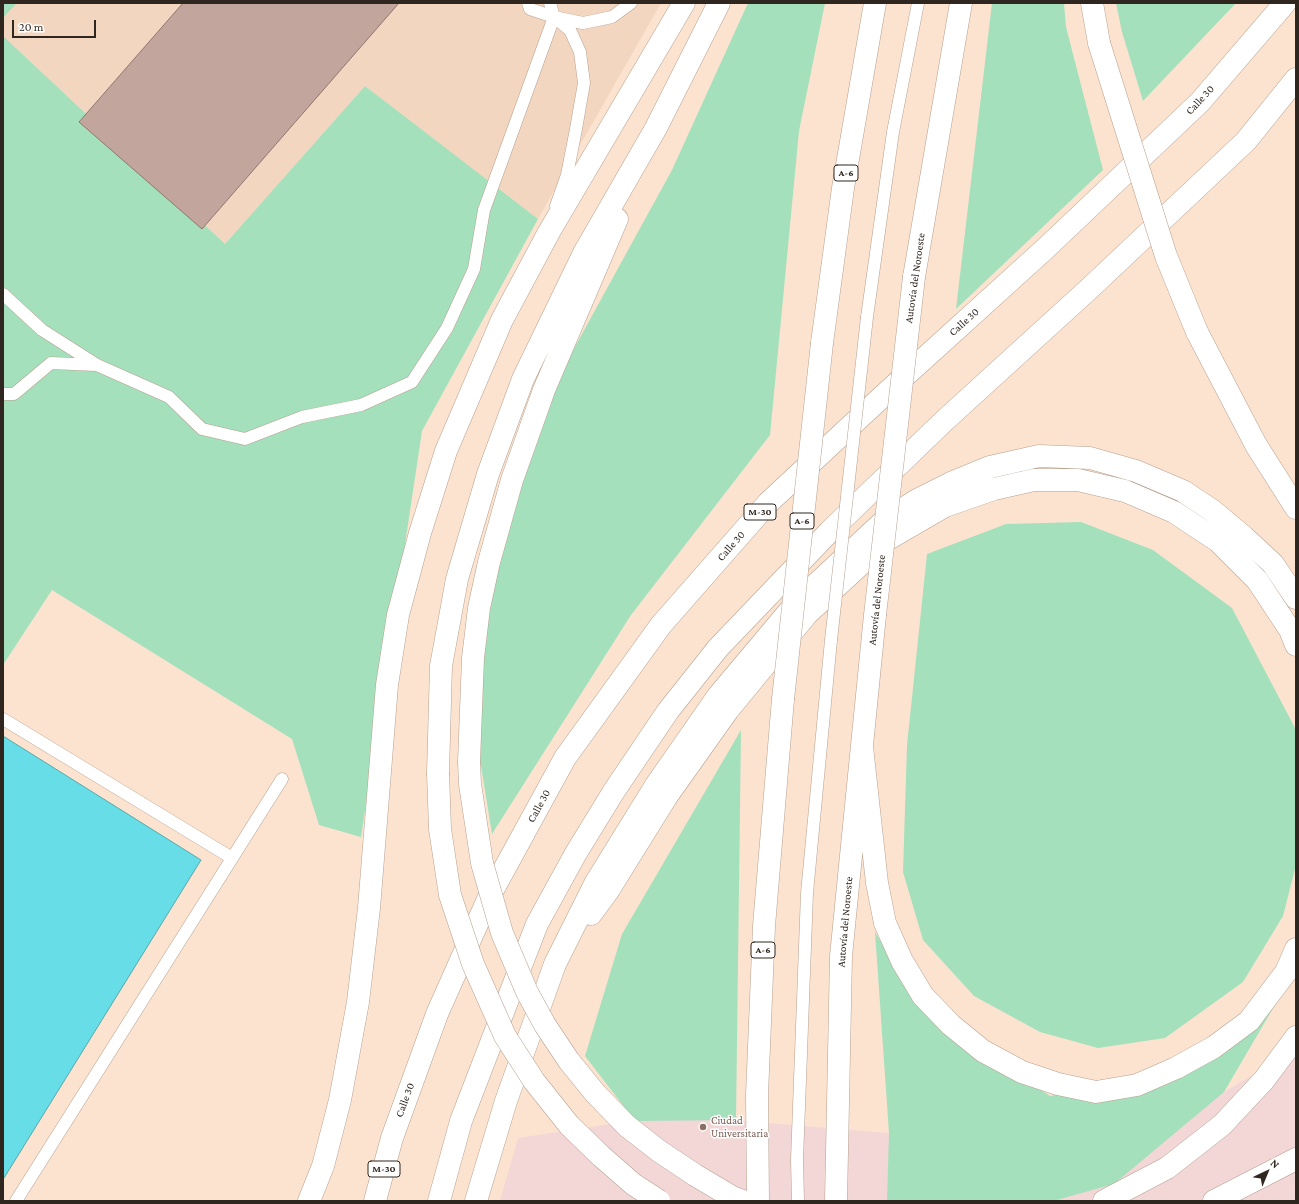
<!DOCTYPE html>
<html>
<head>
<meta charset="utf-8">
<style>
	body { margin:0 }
	#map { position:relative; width:1299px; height:1204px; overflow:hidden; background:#fbe3d0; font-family:"Crimson Pro",serif }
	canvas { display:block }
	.frame { position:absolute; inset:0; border:4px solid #2f261f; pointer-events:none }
	.north { position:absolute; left:1247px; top:1152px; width:40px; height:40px; -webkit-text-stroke:3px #fff; paint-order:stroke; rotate:44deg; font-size:11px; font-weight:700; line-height:16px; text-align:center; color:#2f261f }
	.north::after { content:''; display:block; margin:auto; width:14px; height:18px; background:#2f261f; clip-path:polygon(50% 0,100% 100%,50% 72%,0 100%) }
	.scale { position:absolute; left:12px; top:20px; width:84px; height:18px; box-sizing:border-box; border:2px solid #2f261f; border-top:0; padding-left:5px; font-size:12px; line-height:14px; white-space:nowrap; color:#2f261f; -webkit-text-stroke:3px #fff; paint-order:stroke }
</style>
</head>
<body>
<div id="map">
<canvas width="1299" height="1204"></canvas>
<div class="frame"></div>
<div class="north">N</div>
<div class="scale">20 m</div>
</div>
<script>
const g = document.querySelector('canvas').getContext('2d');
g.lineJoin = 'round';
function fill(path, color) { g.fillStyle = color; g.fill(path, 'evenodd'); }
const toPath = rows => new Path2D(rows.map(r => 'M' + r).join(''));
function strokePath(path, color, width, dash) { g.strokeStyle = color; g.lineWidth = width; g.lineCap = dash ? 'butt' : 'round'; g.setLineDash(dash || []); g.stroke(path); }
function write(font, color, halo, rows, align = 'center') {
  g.font = font + ' "Crimson Pro",serif'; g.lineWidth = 3; g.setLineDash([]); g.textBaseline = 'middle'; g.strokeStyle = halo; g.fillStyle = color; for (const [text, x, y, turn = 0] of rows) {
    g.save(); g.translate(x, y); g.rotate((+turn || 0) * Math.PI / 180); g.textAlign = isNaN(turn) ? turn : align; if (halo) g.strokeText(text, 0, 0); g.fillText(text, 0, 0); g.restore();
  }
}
const built = toPath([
	[17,3,661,3,538,219,440,145,365,86,225,244,3,36,3,18]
]);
const education = toPath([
	[1296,1049,1296,1201,500,1201,518,1138,671,1115,1081,1149,1224,1092]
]);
const green = toPath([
	[3,3,17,3,3,18],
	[748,3,825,3,799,131,770,435,631,615,492,834,470,698,515,456,672,170],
	[992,3,1064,3,1066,27,1103,170,956,309],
	[1116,3,1236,3,1143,101,1122,32],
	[3,36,225,244,365,86,538,219,422,431,361,837,319,825,292,739,52,590,3,665],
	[1081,522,1153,550,1232,608,1295,728,1296,734,1296,865,1283,916,1243,982,1165,1038,1098,1048,1040,1032,974,996,923,940,903,872,907,745,927,554,1006,524],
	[741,730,736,1120,635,1121,585,1056,622,934],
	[875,932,922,1011,1050,1096,1169,1075,1282,993,1224,1092,1114,1184,1053,1201,887,1201,889,1133]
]);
const water = toPath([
	[3,736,201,860,4,1178,3,1178,3,736]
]);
const building = toPath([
	[183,3,399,3,202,229,79,122,183,3]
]);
const service = toPath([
	[528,3,530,9,554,17,583,23,612,17,631,3],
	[554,17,570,30,580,52,584,83,576,129,567,175,556,206],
	[3,294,42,330,97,365],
	[867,317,893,132,918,3],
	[3,394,14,394,51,363,97,365,169,397,202,429,245,439,302,417,361,405,412,382,447,328,474,269,484,210,554,17,550,3],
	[3,719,232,858],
	[16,1201,282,779],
	[798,1201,797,1160,807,893,831,640]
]);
const motorway = toPath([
	[1092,3,1099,43],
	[914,277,961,3],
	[1197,332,1256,445,1296,508],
	[822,343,843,188,875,3],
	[862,747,877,883,885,923,902,961,923,996,951,1025,983,1051,1022,1072,1058,1084,1096,1092,1137,1085,1176,1068,1214,1047,1249,1021,1286,972,1296,949],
	[469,762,473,658,479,608,489,562,512,480,544,390,617,219],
	[438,773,441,666,457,579,488,474,523,379,584,253,656,128,719,3],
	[591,914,608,891,667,796,728,710,807,614,888,539,945,506,994,489,1034,480,1078,480,1125,491,1174,512,1218,541,1257,580,1290,630,1296,645],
	[309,1201,323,1166,340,1100,358,1002,369,908,387,685,398,615,420,533,446,451,502,320,549,232,684,3],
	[375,1201,392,1138,437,1014,489,897,565,758,661,625,768,503,885,394,1046,248,1200,102,1285,3],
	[439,1201,461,1121,537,924,576,853,614,791,668,711,718,648,830,531,944,421,1090,288,1246,141,1296,79],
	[476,1201,506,1101,555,964,596,882,656,785,718,696,797,602,884,521,917,500,951,483,990,467,1039,456,1090,458,1136,471,1183,491,1213,511,1244,537,1273,564,1296,598],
	[758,1201,757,1095,764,926,783,699],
	[836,1201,841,956,875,615],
	[1104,1201,1167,1168,1222,1125,1264,1080,1296,1037],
	[1214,1201,1296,1159]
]);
const serviceBridge = toPath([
	[831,640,867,317]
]);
const motorwayBridge = toPath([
	[1099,43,1166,256,1197,332],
	[875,615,914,277],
	[783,699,822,343],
	[469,762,470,784,482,863,502,933,527,992,545,1025,569,1061,595,1093,627,1126,659,1151,695,1175,732,1197,743,1201],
	[438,773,440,829,450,895,473,964,505,1036,534,1081,569,1125,601,1156,633,1184,659,1201]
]);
const markers = [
	[703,1127,4,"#8d6e63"]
];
const shields = [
	[846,173,24],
	[760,512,32],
	[802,521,24],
	[763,950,24],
	[384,1169,32]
];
const shieldNames = [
	["A-6",846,173],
	["M-30",760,512],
	["A-6",802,521],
	["A-6",763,950],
	["M-30",384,1169]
];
const streetNames = [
	["Calle 30",1200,100,-47],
	["Autovía del Noroeste",915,278,-82],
	["Calle 30",964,322,-42],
	["Calle 30",731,546,-49],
	["Autovía del Noroeste",877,600,-84],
	["Calle 30",539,806,-61],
	["Autovía del Noroeste",845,922,-85],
	["Calle 30",405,1100,-70]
];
const educationNames = [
	["Ciudad",711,1121],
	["Universitaria",711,1134]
];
fill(built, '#f3d6bf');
fill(education, '#f2d7d6');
fill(green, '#a5e0bc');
fill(water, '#67dee7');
strokePath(water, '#56a7ab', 1);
fill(building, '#c2a59d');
strokePath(building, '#91766e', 1);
strokePath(service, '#b6a08f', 13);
strokePath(motorway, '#b6a08f', 23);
strokePath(service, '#fff', 12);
strokePath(motorway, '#fff', 22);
strokePath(serviceBridge, '#b6a08f', 13, []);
strokePath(motorwayBridge, '#b6a08f', 23, []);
strokePath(serviceBridge, '#fff', 12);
strokePath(motorwayBridge, '#fff', 22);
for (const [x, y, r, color] of markers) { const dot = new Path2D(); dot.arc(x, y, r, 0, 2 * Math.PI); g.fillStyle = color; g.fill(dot); strokePath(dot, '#fff', 1.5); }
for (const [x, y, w] of shields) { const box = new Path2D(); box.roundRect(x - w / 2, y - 8, w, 16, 3); g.fillStyle = '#fff'; g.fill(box); strokePath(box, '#2f261f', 1); }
write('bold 10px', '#2f261f', null, shieldNames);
write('11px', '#2f261f', '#fff', streetNames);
write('11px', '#785e54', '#fff', educationNames, 'left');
</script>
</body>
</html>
